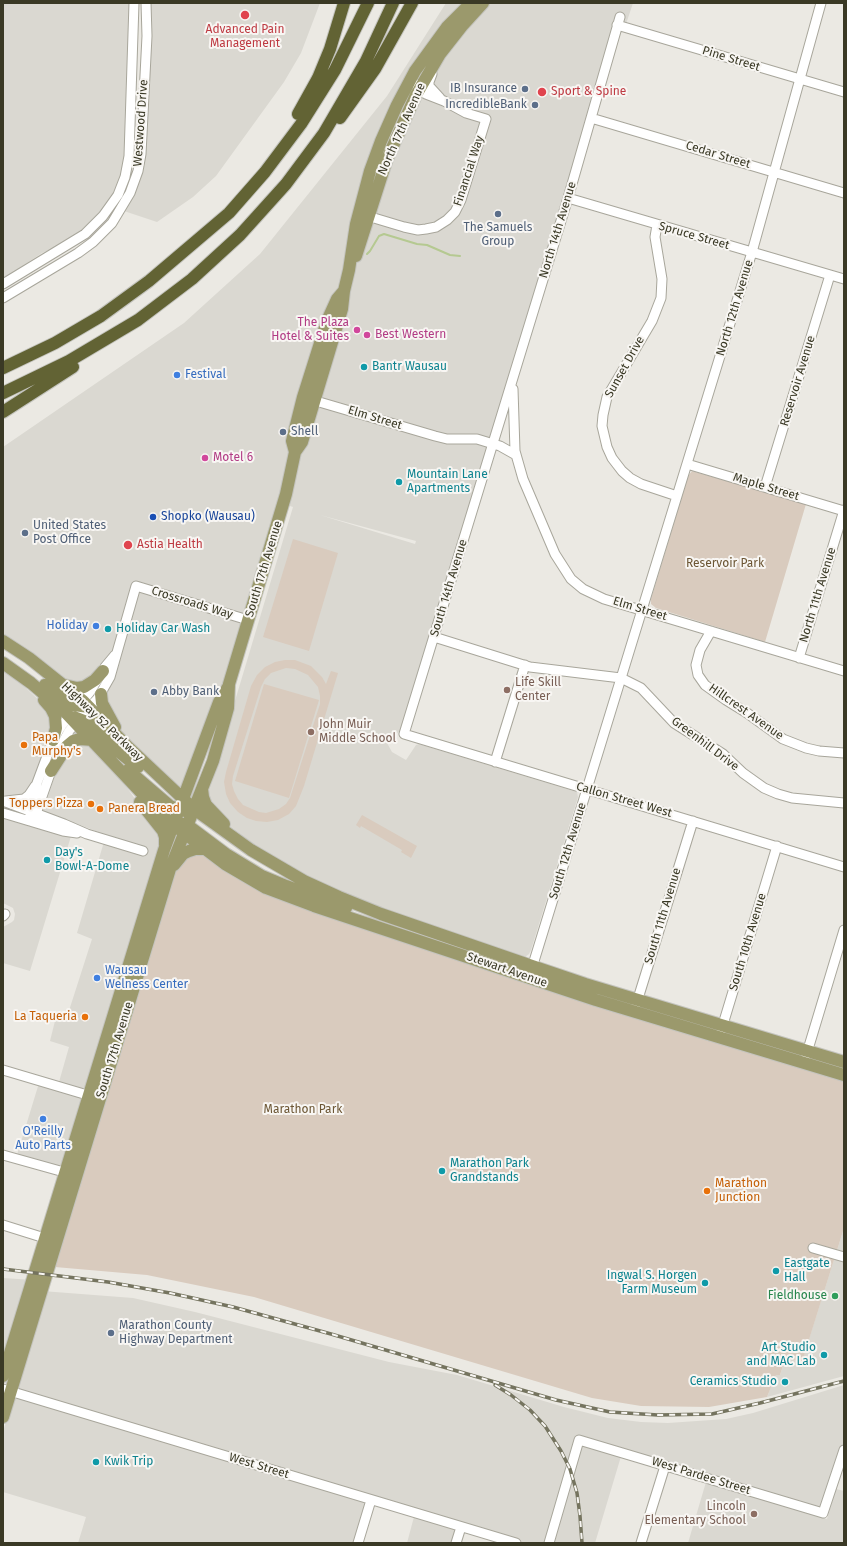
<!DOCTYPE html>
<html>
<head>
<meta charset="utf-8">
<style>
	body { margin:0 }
	#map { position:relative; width:847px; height:1546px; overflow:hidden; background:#ebe9e3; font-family:"Fira Sans",sans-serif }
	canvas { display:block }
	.frame { position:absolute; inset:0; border:4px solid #3a3925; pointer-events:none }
</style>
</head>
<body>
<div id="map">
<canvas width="847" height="1546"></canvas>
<div class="frame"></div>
</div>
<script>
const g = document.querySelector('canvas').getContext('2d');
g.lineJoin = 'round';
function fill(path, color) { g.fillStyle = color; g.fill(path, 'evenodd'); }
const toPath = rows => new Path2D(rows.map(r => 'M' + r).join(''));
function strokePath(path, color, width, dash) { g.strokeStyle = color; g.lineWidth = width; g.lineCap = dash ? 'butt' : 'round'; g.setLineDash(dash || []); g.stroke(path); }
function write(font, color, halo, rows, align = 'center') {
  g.font = font + ' "Fira Sans",sans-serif'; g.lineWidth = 4; g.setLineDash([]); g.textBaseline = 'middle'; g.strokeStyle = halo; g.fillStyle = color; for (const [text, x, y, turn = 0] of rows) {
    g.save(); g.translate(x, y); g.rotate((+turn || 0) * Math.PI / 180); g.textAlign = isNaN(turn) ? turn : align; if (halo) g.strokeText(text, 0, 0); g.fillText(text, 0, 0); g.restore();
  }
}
const built = toPath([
	[3,3,130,3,125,162,118,185,110,202,86,229,56,247,42,253,3,279],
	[150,3,320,3,301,53,284,82,216,176,193,197,157,222,124,211,135,187,150,47],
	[446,3,633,3,625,27,618,25,451,582,442,595,401,729,399,732,389,738,387,743,392,752,406,760,416,745,419,744,577,792,578,797,531,950,529,954,525,957,384,911,338,892,277,861,226,823,211,806,208,791,293,507,284,504,264,570,183,799,126,745,3,641,3,447,184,323,260,254,387,96],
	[320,515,416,541,415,544],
	[3,669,10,673,45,706,53,728,33,783,26,794,10,798,3,796],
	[87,743,123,782,150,820,162,840,63,1165,58,1166,17,1155,39,1083,57,1089,69,1047,50,1041,56,1017,66,1020,92,939,77,933,106,835,75,823,30,971,3,963,3,927,12,922,14,920,15,914,13,908,3,903,3,816,38,827,55,775,72,746],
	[844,1228,844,1376,767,1397,776,1374,780,1375,786,1357,802,1361],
	[3,1278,33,1280,3,1376],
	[42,1291,133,1298,195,1312,389,1362,457,1375,564,1407,608,1418,641,1422,668,1423,726,1419,753,1413,844,1385,844,1450,823,1513,622,1453,595,1543,516,1543,462,1527,456,1543,407,1543,415,1513,372,1500,358,1543,78,1543,86,1517,3,1492,3,1432,11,1404,14,1399,18,1398,11,1391],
	[706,1482,827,1519,836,1489,844,1491,844,1543,688,1543]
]);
const green = toPath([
	[692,471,806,504,765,642,656,608,651,604,651,599,688,476],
	[293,539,338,553,309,651,263,637],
	[285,660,295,660,311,666,322,677,326,684,331,671,338,673,304,786,296,806,289,814,278,820,267,822,256,821,247,818,238,812,230,803,226,794,224,782,226,772,251,686,257,675,265,667,275,662],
	[286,668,295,669,308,675,318,687,320,696,320,704,290,798,286,804,279,809,266,813,259,812,243,805,238,799,234,791,232,784,233,776,261,687,265,679,271,673],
	[264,684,319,700,289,798,235,781],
	[362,815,417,846,411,858,401,852,402,850,361,826,360,828,356,825],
	[189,855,202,855,240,879,844,1080,844,1228,802,1362,786,1357,780,1375,776,1375,767,1397,709,1407,641,1406,592,1398,254,1297,147,1275,55,1267,175,871]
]);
const stream = toPath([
	[367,254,370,251,379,236,384,234,417,244,427,245,450,255,460,256]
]);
const minor = toPath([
	[620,17,568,198,404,734,844,867],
	[617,25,844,92],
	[432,74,429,82,429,86,440,98],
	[591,118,844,193],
	[568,198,844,279],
	[364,215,404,227,418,230,426,229,436,227,447,220,455,212,461,200,486,119,466,113,444,101,426,94,420,91,416,84],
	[657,225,655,237,662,279,661,298,652,321,607,397,603,415,602,426,607,447,612,458,622,471,630,478,641,484,677,496],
	[3,284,85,234,103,216,118,195,125,177,129,156,134,3],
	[3,298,78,253,93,242,112,223,130,193,138,171,141,154,147,36,146,3],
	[513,389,515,451,523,479,555,554,571,579,583,589,604,599,844,671],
	[309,399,435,436,447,439,477,439,500,446,516,455],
	[687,464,844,511],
	[765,487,830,275],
	[711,631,700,650,696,665,698,675,705,685,726,700,747,713,783,739,806,748,819,751,844,753],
	[434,637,530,667,621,678,641,688,674,723,723,754,743,773,764,788,778,794,792,798,844,803],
	[799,658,844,510],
	[57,753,69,731,81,716,98,698,110,677,136,586,248,620],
	[495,762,525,665],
	[3,801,64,824,87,834,143,851],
	[6,801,24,799,29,795,35,786],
	[3,813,63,831,77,833],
	[30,821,37,811,53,765],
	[30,821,30,810,37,783,53,740,62,725,90,692,105,667,115,655],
	[3,916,5,914],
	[531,971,752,252,821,3],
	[636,1005,693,821],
	[721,1031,777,846],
	[806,1056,844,930],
	[3,1070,94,1097],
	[3,1155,71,1174],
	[3,1225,51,1240],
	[813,1248,844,1257],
	[3,1389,516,1543],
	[358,1543,371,1500],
	[456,1543,461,1527],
	[549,1543,579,1440,823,1513,844,1450],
	[641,1543,665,1466]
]);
const major = toPath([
	[356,256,387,159,416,95,440,54,462,26,483,3],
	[295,452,292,441,303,397,327,321,337,299,343,292],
	[3,641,29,658,83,701,126,745,194,809,251,850,304,881,339,897,381,914,532,966,585,984,844,1062],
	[3,663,31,683,65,712,167,820,225,864,266,888,314,906,596,1000,844,1075],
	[45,685,74,705,89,707],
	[64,685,77,688,84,687,95,680,103,671],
	[101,694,102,703,115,727],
	[44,700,51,708,55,716,56,728,53,740],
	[74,717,87,722,109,744,138,767],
	[128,770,170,806,177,809,185,811],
	[51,771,67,746,73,741,80,739,93,740],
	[202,789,203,797,206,805,224,824],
	[140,802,163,831,165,837,165,845],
	[180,823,190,827,226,854,262,876,286,886,346,908],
	[174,865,183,854,189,851,195,849,204,849],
	[3,1376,164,850,219,702,228,687],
	[3,1417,170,869,213,761,228,708,229,684,286,494,295,452,302,442,342,309,344,291,349,270,356,224,370,171,381,141,397,105,415,71,447,27,471,3]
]);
const highway = toPath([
	[298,114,318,78,330,49,344,3],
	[340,118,375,69,412,3],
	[3,368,55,343,101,316,149,281,229,213,265,172,301,124,335,70,368,3],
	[3,393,69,361,138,320,192,279,240,235,286,184,324,133,366,61,393,3],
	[3,412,73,367]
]);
const rail = toPath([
	[3,1269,108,1282,170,1293,233,1307,331,1334,556,1400,610,1412,658,1415,712,1414,760,1403,844,1381],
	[495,1385,511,1395,530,1410,545,1426,561,1451,570,1469,577,1493,580,1516,582,1543]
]);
const markers = [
	[245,15,5,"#e0444e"],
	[525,89,4,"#5c6f8a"],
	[542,92,5,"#e0444e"],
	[535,105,4,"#5c6f8a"],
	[498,214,4,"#5c6f8a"],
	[357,330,4,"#d1479c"],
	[367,335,4,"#d1479c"],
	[364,367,4,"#0f9aa8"],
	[177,375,4,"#3f7fe0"],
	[283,432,4,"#5c6f8a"],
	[205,458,4,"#d1479c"],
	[399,482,4,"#0f9aa8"],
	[153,517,4,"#1a4fb4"],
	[25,533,4,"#5c6f8a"],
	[128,545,5,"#e0444e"],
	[96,626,4,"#3f7fe0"],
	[108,629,4,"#0f9aa8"],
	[507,690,4,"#8d6e63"],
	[154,692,4,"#5c6f8a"],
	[311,732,4,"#8d6e63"],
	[24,745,4,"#e8710a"],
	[91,804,4,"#e8710a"],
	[100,809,4,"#e8710a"],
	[47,860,4,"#0f9aa8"],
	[97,978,4,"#3f7fe0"],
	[85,1017,4,"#e8710a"],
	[43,1119,4,"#3f7fe0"],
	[442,1171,4,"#0f9aa8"],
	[707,1191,4,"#e8710a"],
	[776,1271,4,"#0f9aa8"],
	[705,1283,4,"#0f9aa8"],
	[835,1296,4,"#2e9e5b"],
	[111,1333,4,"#5c6f8a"],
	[824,1355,4,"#0f9aa8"],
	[785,1382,4,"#0f9aa8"],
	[96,1462,4,"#0f9aa8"],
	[754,1514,4,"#8d6e63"]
];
const healthNames = [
	["Advanced Pain",245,30,"center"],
	["Management",245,44,"center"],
	["Sport & Spine",551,92],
	["Astia Health",137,545]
];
const streetNames = [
	["Pine Street",731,59,17],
	["Westwood Drive",141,123,-86],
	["North 17th Avenue",402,129,-66],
	["Cedar Street",718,155,17],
	["Financial Way",469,171,-72],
	["North 14th Avenue",558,230,-73],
	["Spruce Street",694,236,16],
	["North 12th Avenue",735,308,-73],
	["Sunset Drive",625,367,-61],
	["Reservoir Avenue",798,381,-73],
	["Elm Street",375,418,17],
	["Maple Street",766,487,17],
	["South 17th Avenue",264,569,-73],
	["South 14th Avenue",449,588,-73],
	["North 11th Avenue",818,595,-73],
	["Crossroads Way",192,603,17],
	["Elm Street",640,609,17],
	["Hillcrest Avenue",746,712,35],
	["Highway 52 Parkway",102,722,44],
	["Greenhill Drive",705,744,37],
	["Callon Street West",624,800,16],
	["South 12th Avenue",568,851,-73],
	["South 11th Avenue",663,916,-73],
	["South 10th Avenue",748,942,-73],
	["Stewart Avenue",507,970,19],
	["South 17th Avenue",115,1050,-73],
	["West Street",259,1466,17],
	["West Pardee Street",701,1476,17]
];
const serviceNames = [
	["IB Insurance",517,89,"right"],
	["IncredibleBank",527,105,"right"],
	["The Samuels",498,228,"center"],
	["Group",498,242,"center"],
	["Shell",291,432],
	["United States",33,526],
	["Post Office",33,540],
	["Abby Bank",162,692],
	["Marathon County",119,1326],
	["Highway Department",119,1340]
];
const hotelNames = [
	["The Plaza",349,323,"right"],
	["Hotel & Suites",349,337,"right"],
	["Best Western",375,335],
	["Motel 6",213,458]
];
const cultureNames = [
	["Bantr Wausau",372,367],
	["Mountain Lane",407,475],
	["Apartments",407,489],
	["Holiday Car Wash",116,629],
	["Day's",55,853],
	["Bowl-A-Dome",55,867],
	["Marathon Park",450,1164],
	["Grandstands",450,1178],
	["Eastgate",784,1264],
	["Hall",784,1278],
	["Ingwal S. Horgen",697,1276,"right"],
	["Farm Museum",697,1290,"right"],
	["Art Studio",816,1348,"right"],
	["and MAC Lab",816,1362,"right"],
	["Ceramics Studio",777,1382,"right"],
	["Kwik Trip",104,1462]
];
const shopNames = [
	["Festival",185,375],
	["Holiday",88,626,"right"],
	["Wausau",105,971],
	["Welness Center",105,985],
	["O'Reilly",43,1132,"center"],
	["Auto Parts",43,1146,"center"]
];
const transitNames = [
	["Shopko (Wausau)",161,517]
];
const parkNames = [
	["Reservoir Park",725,564],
	["Marathon Park",303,1110]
];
const educationNames = [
	["Life Skill",515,683],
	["Center",515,697],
	["John Muir",319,725],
	["Middle School",319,739],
	["Lincoln",746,1507,"right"],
	["Elementary School",746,1521,"right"]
];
const foodNames = [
	["Papa",32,738],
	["Murphy's",32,752],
	["Toppers Pizza",83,804,"right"],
	["Panera Bread",108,809],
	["La Taqueria",77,1017,"right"],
	["Marathon",715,1184],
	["Junction",715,1198]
];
const leisureNames = [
	["Fieldhouse",827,1296]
];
fill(built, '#dad8d1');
fill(green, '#d9cbbe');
strokePath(stream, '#b5c991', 2);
strokePath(minor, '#a8a69b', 11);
strokePath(major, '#c4c4be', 14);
strokePath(highway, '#c4c4be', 14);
strokePath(minor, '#fff', 9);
strokePath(major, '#9b996c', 12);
strokePath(highway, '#626334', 12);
strokePath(rail, '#75745f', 3.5);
strokePath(rail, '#f8f6f3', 2, [6]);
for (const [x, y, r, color] of markers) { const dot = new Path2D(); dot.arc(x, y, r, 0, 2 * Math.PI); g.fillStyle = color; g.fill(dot); strokePath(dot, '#f8f6f3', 1.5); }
write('12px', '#be3a42', '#f8f6f3', healthNames, 'left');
write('12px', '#3a3925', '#f8f6f3', streetNames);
write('12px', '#4e5e75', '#f8f6f3', serviceNames, 'left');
write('12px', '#b23c85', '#f8f6f3', hotelNames, 'left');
write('12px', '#0d838f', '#f8f6f3', cultureNames, 'left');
write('12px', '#366cbe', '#f8f6f3', shopNames, 'left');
write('12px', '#164399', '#f8f6f3', transitNames, 'left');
write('12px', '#6c5634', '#f8f6f3', parkNames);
write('12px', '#785e54', '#f8f6f3', educationNames, 'left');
write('12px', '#c56008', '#f8f6f3', foodNames, 'left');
write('12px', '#27864d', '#f8f6f3', leisureNames, 'right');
</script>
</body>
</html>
